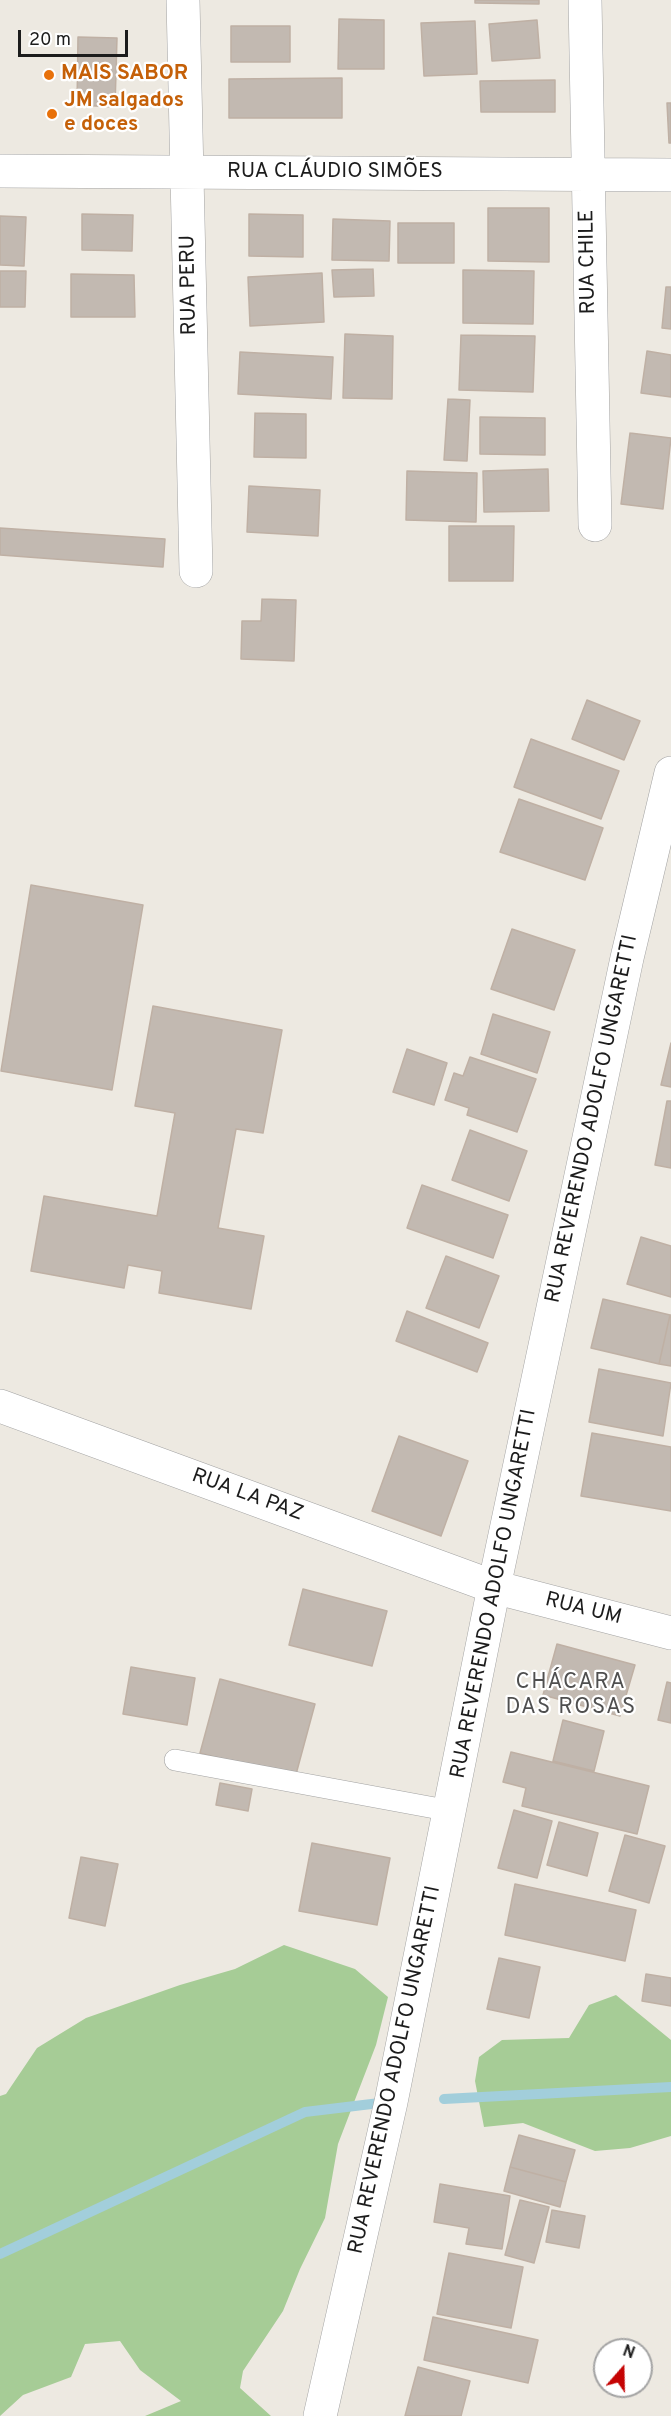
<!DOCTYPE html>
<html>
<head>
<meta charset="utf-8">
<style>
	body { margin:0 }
	#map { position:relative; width:671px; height:2416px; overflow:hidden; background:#ede9e1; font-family:Overpass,sans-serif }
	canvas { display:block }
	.north { position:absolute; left:593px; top:2338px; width:60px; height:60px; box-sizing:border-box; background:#fff; border:2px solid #a4a4a4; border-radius:50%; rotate:20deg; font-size:16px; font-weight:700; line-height:24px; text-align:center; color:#1c1c1c }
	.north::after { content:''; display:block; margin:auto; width:21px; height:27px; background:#c50303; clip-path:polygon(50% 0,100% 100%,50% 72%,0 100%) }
	.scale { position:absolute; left:18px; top:30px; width:110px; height:27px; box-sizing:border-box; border:3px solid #1c1c1c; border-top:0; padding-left:8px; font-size:18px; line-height:21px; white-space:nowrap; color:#1c1c1c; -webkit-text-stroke:4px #fff; paint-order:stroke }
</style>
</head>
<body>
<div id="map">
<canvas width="671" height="2416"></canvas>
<div class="north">N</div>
<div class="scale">20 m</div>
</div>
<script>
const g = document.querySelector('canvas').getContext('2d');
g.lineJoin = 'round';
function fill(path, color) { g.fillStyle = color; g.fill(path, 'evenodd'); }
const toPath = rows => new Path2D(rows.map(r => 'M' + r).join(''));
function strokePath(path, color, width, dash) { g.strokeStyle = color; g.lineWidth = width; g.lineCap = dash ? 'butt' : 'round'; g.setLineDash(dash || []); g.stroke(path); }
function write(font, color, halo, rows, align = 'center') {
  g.font = font + ' Overpass,sans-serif'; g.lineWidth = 4.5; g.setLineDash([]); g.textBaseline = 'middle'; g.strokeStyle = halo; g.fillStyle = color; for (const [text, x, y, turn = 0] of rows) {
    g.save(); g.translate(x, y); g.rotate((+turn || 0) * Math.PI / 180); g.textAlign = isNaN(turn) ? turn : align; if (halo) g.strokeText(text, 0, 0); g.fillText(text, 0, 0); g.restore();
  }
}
const forest = toPath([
	[284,1945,355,1969,388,1997,376,2045,338,2144,325,2218,300,2269,283,2311,243,2371,240,2388,271,2416,145,2416,181,2401,140,2370,120,2341,85,2344,71,2377,23,2395,0,2416,0,2096,6,2094,37,2048,86,2018,180,1985,235,1969],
	[616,1995,671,2040,671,2136,630,2148,595,2151,523,2123,484,2127,475,2081,479,2057,502,2040,569,2038,589,2005]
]);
const stream = toPath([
	[444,2099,671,2087],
	[0,2254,305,2112,388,2102]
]);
const building = toPath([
	[475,0,539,0,539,4,475,3,475,0],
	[339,19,384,20,384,69,338,69,339,19],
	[537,20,540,58,492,61,489,24,537,20],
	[475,21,477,74,424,76,421,23,475,21],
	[231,26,290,26,290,62,231,62,231,26],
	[78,37,117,38,115,107,77,105,78,37],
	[342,78,342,118,229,118,229,79,342,78],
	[555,80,555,112,481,112,480,81,555,80],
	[667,103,671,103,671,143,669,143,667,103],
	[488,208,549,208,549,262,488,261,488,208],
	[82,214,133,215,132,251,82,250,82,214],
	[249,214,303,215,303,257,249,256,249,214],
	[0,216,26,217,24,266,0,265,0,216],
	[333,219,390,221,389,261,332,260,333,219],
	[398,223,454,223,454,263,398,263,398,223],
	[373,269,374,296,334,297,332,270,373,269],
	[463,270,534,271,533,324,463,323,463,270],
	[0,271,26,271,25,307,0,307,0,271],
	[322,273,324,322,250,326,248,277,322,273],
	[71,274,134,275,135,317,71,317,71,274],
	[666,287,671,287,671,329,662,328,666,287],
	[345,334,393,336,392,399,343,398,345,334],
	[461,335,535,336,533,392,459,390,461,335],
	[647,351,671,355,671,397,641,393,647,351],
	[240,352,333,357,331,399,238,394,240,352],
	[448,399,470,400,467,461,444,460,448,399],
	[255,413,306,414,306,458,254,457,255,413],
	[480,417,545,418,545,455,480,454,480,417],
	[630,433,671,438,663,509,621,504,630,433],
	[548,469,549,511,484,512,483,471,548,469],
	[407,471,477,473,476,522,406,520,407,471],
	[249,486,320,490,318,536,247,532,249,486],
	[449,526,514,526,513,581,449,581,449,526],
	[0,528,165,539,163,567,0,555,0,528],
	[262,599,296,600,294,661,241,659,242,621,261,621,262,599],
	[587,700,640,721,624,760,572,739,587,700],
	[531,739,619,771,601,819,514,787,531,739],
	[519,799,603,828,585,880,500,852,519,799],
	[31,885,143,905,112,1090,1,1071,31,885],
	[512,929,575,950,554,1010,491,989,512,929],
	[153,1006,282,1030,263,1133,236,1129,218,1228,264,1236,251,1309,159,1293,162,1271,128,1265,124,1288,31,1271,44,1196,157,1216,175,1113,135,1106,153,1006],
	[493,1014,550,1032,537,1073,481,1054,493,1014],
	[671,1043,671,1087,661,1085,671,1043],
	[407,1049,447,1063,434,1105,393,1092,407,1049],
	[470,1057,536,1079,517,1132,467,1115,469,1108,445,1100,454,1073,463,1076,470,1057],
	[667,1101,671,1101,671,1168,655,1165,667,1101],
	[470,1130,527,1151,509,1201,452,1180,470,1130],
	[422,1185,508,1215,493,1258,407,1228,422,1185],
	[641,1237,671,1246,671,1297,627,1284,641,1237],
	[446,1256,499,1276,479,1328,426,1308,446,1256],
	[603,1299,670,1315,659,1364,591,1348,603,1299],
	[407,1311,488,1343,477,1372,396,1341,407,1311],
	[670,1315,671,1315,671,1366,659,1364,670,1315],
	[599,1369,671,1383,663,1436,589,1422,599,1369],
	[592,1433,671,1447,671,1511,581,1496,592,1433],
	[399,1436,468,1461,441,1536,372,1511,399,1436],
	[303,1589,387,1611,372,1666,289,1645,303,1589],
	[557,1644,635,1665,620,1716,543,1695,557,1644],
	[131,1667,195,1678,187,1725,123,1714,131,1667],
	[220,1679,315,1704,295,1778,200,1753,220,1679],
	[667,1682,671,1683,671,1723,658,1720,667,1682],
	[563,1720,604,1731,594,1771,553,1761,563,1720],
	[511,1752,649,1786,637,1834,522,1806,526,1788,503,1782,511,1752],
	[220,1783,252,1789,248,1811,216,1805,220,1783],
	[514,1810,552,1821,537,1878,498,1868,514,1810],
	[559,1822,598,1833,587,1876,547,1865,559,1822],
	[625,1835,665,1846,649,1903,609,1891,625,1835],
	[312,1843,390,1858,377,1925,299,1911,312,1843],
	[81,1857,118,1864,105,1926,69,1918,81,1857],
	[515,1884,636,1910,625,1961,505,1935,515,1884],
	[499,1958,540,1967,529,2018,487,2009,499,1958],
	[646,1974,671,1978,671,2006,642,2001,646,1974],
	[519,2135,575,2150,566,2182,510,2167,519,2135],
	[510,2167,566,2182,560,2207,504,2191,510,2167],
	[440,2184,510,2196,502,2249,466,2244,469,2228,434,2222,440,2184],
	[520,2200,549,2207,534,2263,505,2255,520,2200],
	[552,2210,585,2216,579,2248,546,2242,552,2210],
	[449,2253,523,2267,511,2328,437,2314,449,2253],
	[433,2317,538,2340,528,2383,424,2360,433,2317],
	[418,2367,470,2381,461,2416,405,2416,418,2367]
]);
const lane = toPath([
	[175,1760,451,1811]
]);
const street = toPath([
	[183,0,196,571],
	[585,0,595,525],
	[0,171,671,175],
	[0,1406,494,1587,671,1633],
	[320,2416,391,2102,494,1587,627,958,671,773]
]);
const markers = [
	[49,75,6,"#e8710a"],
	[52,114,6,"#e8710a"]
];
const foodNames = [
	["MAIS SABOR",61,75],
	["JM salgados",64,102],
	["e doces",64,126]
];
const streetNames = [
	["RUA CLÁUDIO SIMÕES",335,173],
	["RUA CHILE",589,262,-91],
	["RUA PERU",190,285,-91],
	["RUA REVERENDO ADOLFO UNGARETTI",593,1119,-78],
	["RUA LA PAZ",247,1496,20],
	["RUA REVERENDO ADOLFO UNGARETTI",495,1594,-79],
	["RUA UM",583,1610,14],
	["RUA REVERENDO ADOLFO UNGARETTI",396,2070,-78]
];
const neighbourhoodNames = [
	["CHÁCARA",571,1684],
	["DAS ROSAS",571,1709]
];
fill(forest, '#a6cc96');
strokePath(stream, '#a2cedb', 10);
fill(building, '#c2b9b1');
strokePath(building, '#bfb0a4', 1.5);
strokePath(lane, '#a3a3a3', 22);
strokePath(street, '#a3a3a3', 34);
strokePath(lane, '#fff', 21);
strokePath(street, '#fff', 33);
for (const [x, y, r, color] of markers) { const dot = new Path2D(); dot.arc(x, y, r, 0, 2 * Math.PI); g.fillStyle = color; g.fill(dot); strokePath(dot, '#fff', 2); }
write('bold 21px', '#c56008', '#fff', foodNames, 'left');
write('21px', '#1c1c1c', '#fff', streetNames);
g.letterSpacing = '1.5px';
write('22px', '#4f4f4f', '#fff', neighbourhoodNames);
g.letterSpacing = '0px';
</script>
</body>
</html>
